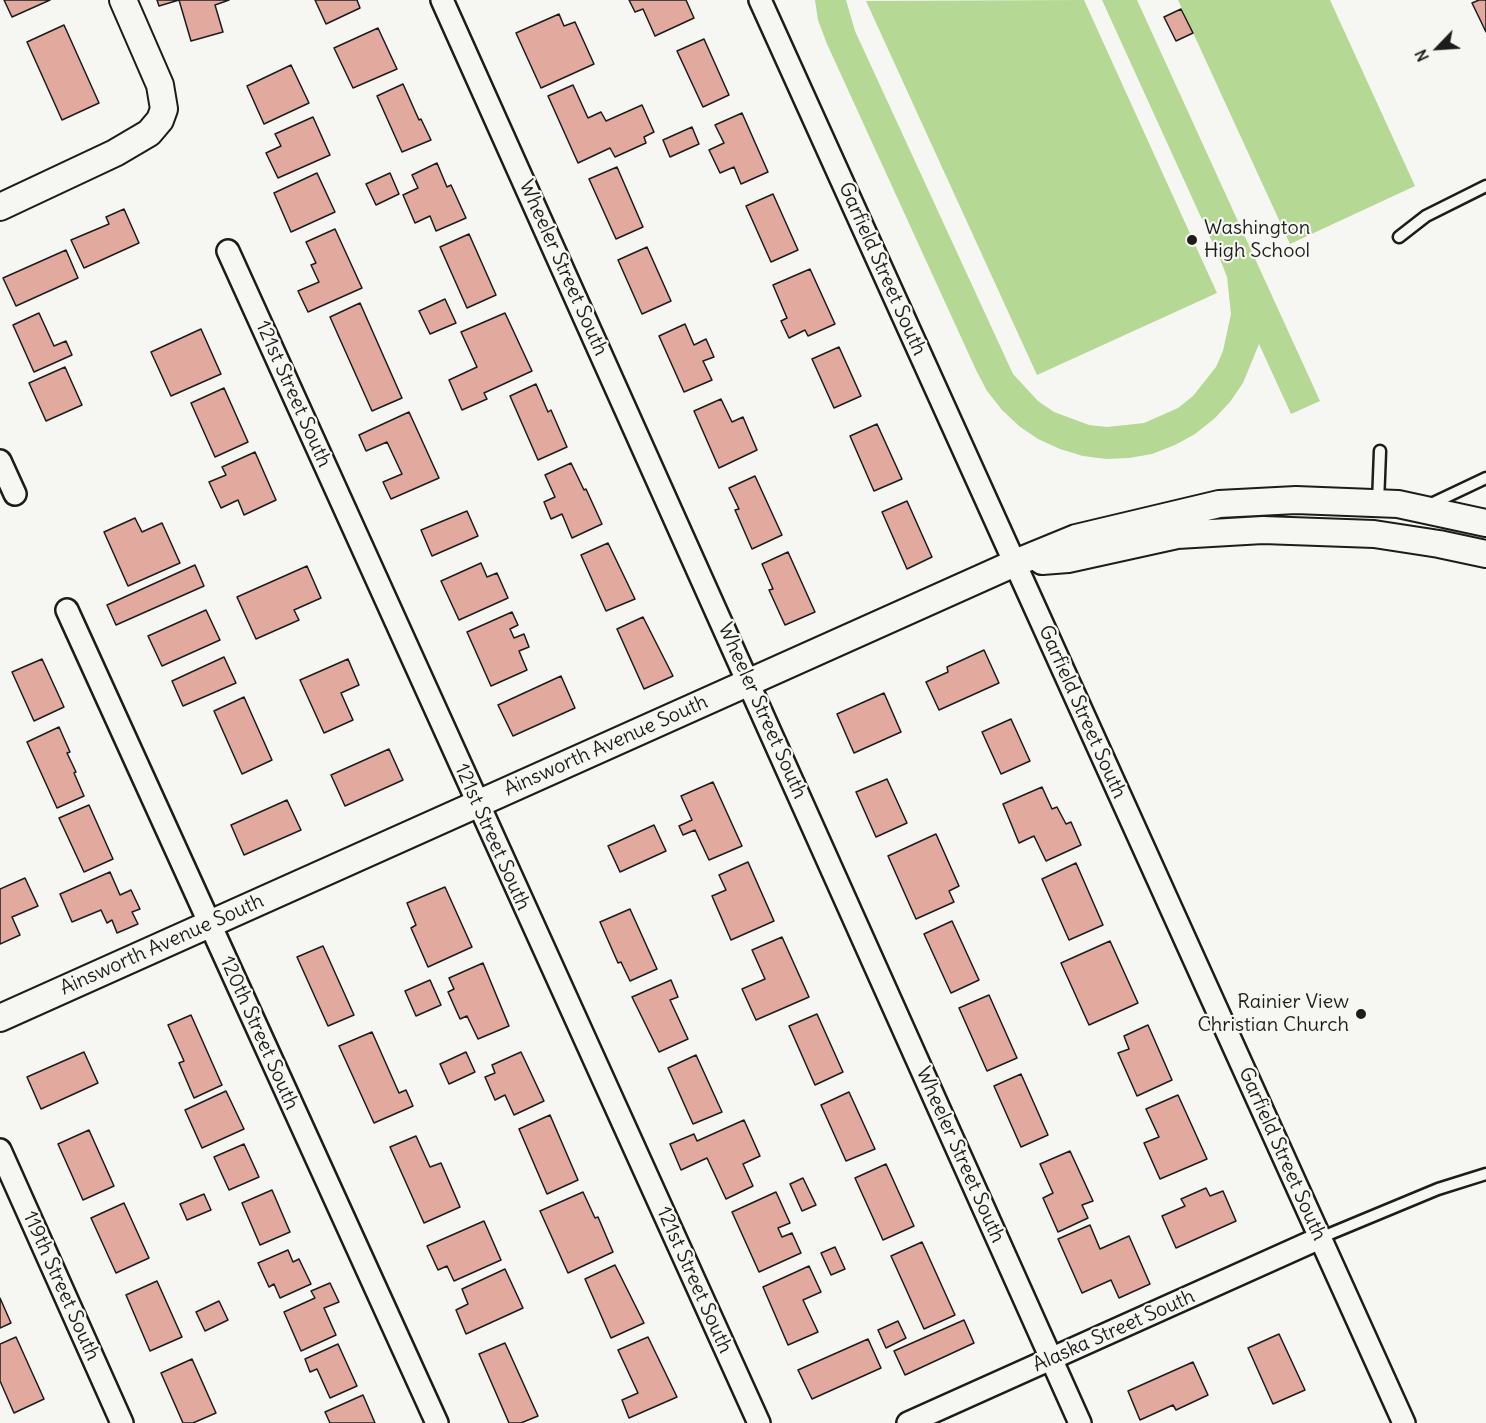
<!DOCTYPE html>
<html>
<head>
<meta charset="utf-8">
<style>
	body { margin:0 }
	#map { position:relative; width:1486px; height:1423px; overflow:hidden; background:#f6f6f2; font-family:Delius,sans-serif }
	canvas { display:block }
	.north { position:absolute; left:1408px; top:18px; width:60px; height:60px; -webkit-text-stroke:4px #f6f6f2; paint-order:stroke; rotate:245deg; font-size:16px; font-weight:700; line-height:24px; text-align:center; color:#1c1c1c }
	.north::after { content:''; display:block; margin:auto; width:21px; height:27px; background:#1c1c1c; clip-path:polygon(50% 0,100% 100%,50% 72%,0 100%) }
</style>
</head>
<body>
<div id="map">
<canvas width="1486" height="1423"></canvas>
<div class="north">N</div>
</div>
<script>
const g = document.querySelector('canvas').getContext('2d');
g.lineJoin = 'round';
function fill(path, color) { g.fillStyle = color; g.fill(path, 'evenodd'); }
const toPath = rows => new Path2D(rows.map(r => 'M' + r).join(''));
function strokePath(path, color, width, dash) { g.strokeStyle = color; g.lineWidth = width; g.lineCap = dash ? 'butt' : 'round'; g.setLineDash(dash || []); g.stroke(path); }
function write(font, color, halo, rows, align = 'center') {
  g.font = font + ' Delius,sans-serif'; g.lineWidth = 4.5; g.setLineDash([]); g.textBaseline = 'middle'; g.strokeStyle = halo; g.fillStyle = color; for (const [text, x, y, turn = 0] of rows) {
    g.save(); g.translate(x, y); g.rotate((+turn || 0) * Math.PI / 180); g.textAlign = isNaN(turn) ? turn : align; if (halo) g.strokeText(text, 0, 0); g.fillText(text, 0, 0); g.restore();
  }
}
const green = toPath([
	[815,0,846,0,855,31,1013,374,1038,401,1054,412,1089,425,1107,427,1144,423,1178,408,1193,396,1216,367,1223,351,1231,314,1227,277,1220,259,1102,0,1137,0,1320,401,1291,414,1259,344,1243,383,1230,402,1214,419,1195,434,1175,445,1152,454,1129,458,1106,459,1083,456,1060,449,1038,439,1019,426,1002,410,987,391,976,370,827,44,818,20],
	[1084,0,1217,293,1037,375,866,1],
	[1178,0,1330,0,1415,186,1290,244]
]);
const building = toPath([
	[4,0,50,0,12,17,4,0],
	[157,0,229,0,215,5,223,32,191,41,179,0,159,6,157,0],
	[315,0,357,0,360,8,326,24,315,0],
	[629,0,686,0,694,18,655,36,643,9,635,12,629,0],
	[1479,0,1486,0,1486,32,1472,3,1479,0],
	[1181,9,1193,33,1176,41,1164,17,1181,9],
	[559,14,564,26,575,22,594,64,541,88,516,33,559,14],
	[64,25,99,103,62,120,27,42,64,25],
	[378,28,397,69,353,88,334,48,378,28],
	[704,39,729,95,703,107,677,51,704,39],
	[291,65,309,103,264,124,247,86,291,65],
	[403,84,419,120,421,119,431,140,402,152,377,96,403,84],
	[573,85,588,118,601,112,606,121,642,105,654,132,644,137,646,143,615,157,610,148,578,163,548,96,573,85],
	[742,113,768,172,741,184,734,167,720,173,709,150,724,143,715,125,742,113],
	[313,117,330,155,278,178,266,153,281,146,275,134,313,117],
	[692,127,699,144,670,157,663,140,692,127],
	[437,163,447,187,451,185,466,218,436,231,430,216,415,223,403,195,418,188,412,175,437,163],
	[617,167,643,227,616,239,589,179,617,167],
	[317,173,335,212,291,232,274,193,317,173],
	[390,173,399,194,376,205,366,184,390,173],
	[773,194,798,250,771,262,746,206,773,194],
	[124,209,139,243,84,268,71,240,109,224,106,217,124,209],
	[335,229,362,288,308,312,298,291,319,282,311,265,316,263,306,242,335,229],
	[469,234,496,295,467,308,440,247,469,234],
	[647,247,671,301,642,314,618,260,647,247],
	[66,250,78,278,16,306,3,278,66,250],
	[810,269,835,324,808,336,805,330,789,338,781,321,787,318,773,285,810,269],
	[445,299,456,323,430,334,419,311,445,299],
	[360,303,402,398,372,411,330,317,360,303],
	[39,313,54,346,66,341,72,355,34,372,13,325,39,313],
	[505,313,532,371,484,393,487,399,462,410,449,380,477,367,461,332,505,313],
	[685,324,694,345,706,339,714,357,703,361,712,380,684,392,659,336,685,324],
	[201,329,221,374,171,396,151,352,201,329],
	[839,347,861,396,834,408,812,359,839,347],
	[65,367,82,405,46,421,29,383,65,367],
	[536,384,548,412,551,410,567,447,538,460,510,396,536,384],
	[224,388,248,442,215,457,191,403,224,388],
	[721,399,732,422,743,417,757,450,719,468,694,411,721,399],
	[409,412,439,478,391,499,383,482,402,474,387,442,366,451,359,435,409,412],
	[877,424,902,479,874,491,850,436,877,424],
	[255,452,276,500,244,515,238,500,221,508,209,482,226,475,222,467,255,452],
	[571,463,584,490,586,489,602,524,572,538,562,514,551,519,544,502,555,497,545,475,571,463],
	[755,476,782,535,752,549,735,510,739,509,729,488,755,476],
	[907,501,932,557,907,569,882,512,907,501],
	[467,511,478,536,432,556,421,530,467,511],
	[135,518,142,532,162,523,180,563,128,586,104,532,135,518],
	[608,543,635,599,606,611,581,555,608,543],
	[788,552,815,612,785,625,769,590,773,589,762,564,788,552],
	[481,563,487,577,497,573,508,598,459,620,441,581,481,563],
	[195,565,204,586,116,625,107,605,195,565],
	[307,566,321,598,294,610,299,620,256,639,237,597,307,566],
	[206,610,220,640,162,666,148,636,206,610],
	[512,612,518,625,510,629,514,638,524,634,529,647,519,651,527,670,491,686,467,632,512,612],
	[643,617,673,676,644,689,617,629,643,617],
	[984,650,999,683,939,710,926,682,948,672,947,667,984,650],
	[224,657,236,683,183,706,172,681,224,657],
	[42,659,64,707,34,721,12,672,42,659],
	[348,659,359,685,341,693,353,720,324,733,300,680,348,659],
	[561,676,575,708,513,736,498,705,561,676],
	[884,693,901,732,854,753,837,714,884,693],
	[244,697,272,760,242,774,214,711,244,697],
	[1011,719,1030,761,1001,774,982,732,1011,719],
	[59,727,70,752,67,753,76,772,74,773,84,796,57,808,27,742,59,727],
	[389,749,403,780,345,806,331,775,389,749],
	[887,779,907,823,876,837,856,792,887,779],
	[713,782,742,846,709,860,695,830,683,835,679,826,692,820,681,796,713,782],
	[1042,787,1052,809,1057,807,1066,824,1071,822,1081,845,1046,861,1034,836,1019,843,1003,804,1042,787],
	[287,800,301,830,244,855,231,825,287,800],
	[89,805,113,859,84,872,59,818,89,805],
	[654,825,666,851,620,872,608,846,654,825],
	[936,834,959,886,949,891,954,902,916,919,888,856,936,834],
	[748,862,774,921,731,940,712,896,726,890,719,875,748,862],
	[1076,863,1103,925,1069,940,1042,879,1076,863],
	[110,872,120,895,131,890,140,909,132,912,138,924,117,933,112,920,107,923,101,910,72,922,60,894,110,872],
	[25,878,38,906,12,917,20,935,0,944,0,889,25,878],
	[445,887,472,947,428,967,411,928,416,925,407,903,445,887],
	[630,909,657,969,630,981,621,962,618,963,600,922,630,909],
	[952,921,979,980,951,993,924,934,952,921],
	[782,937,809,997,756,1020,742,989,765,979,752,950,782,937],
	[1110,941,1138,1003,1089,1025,1061,963,1110,941],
	[323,946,354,1015,328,1026,297,957,323,946],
	[483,963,509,1026,478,1039,467,1016,460,1019,448,992,454,989,449,978,483,963],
	[430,980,441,1005,416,1016,405,991,430,980],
	[671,980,678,997,670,1000,688,1039,659,1052,632,997,671,980],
	[989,995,1017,1058,987,1071,959,1008,989,995],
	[817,1014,843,1072,815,1085,789,1026,817,1014],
	[191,1015,222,1085,194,1098,179,1063,184,1061,168,1025,191,1015],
	[1148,1025,1172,1080,1137,1096,1118,1053,1129,1049,1124,1036,1148,1025],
	[372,1032,399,1093,406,1090,413,1106,374,1123,339,1046,372,1032],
	[84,1052,98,1083,41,1109,27,1077,84,1052],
	[466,1052,475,1072,449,1084,440,1064,466,1052],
	[521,1052,544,1101,514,1115,505,1095,495,1100,485,1077,495,1073,492,1065,521,1052],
	[696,1055,722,1112,693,1124,668,1068,696,1055],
	[1021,1074,1048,1135,1021,1147,994,1086,1021,1074],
	[226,1091,244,1129,202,1148,185,1110,226,1091],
	[849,1092,875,1149,846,1161,821,1105,849,1092],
	[1178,1095,1207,1159,1160,1179,1144,1143,1159,1137,1146,1109,1178,1095],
	[550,1115,578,1180,547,1194,519,1129,550,1115],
	[744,1120,760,1156,743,1164,753,1186,726,1199,707,1158,681,1170,670,1144,694,1134,697,1141,744,1120],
	[89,1130,114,1186,83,1200,58,1144,89,1130],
	[416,1136,430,1167,441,1163,460,1207,424,1223,390,1147,416,1136],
	[244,1144,259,1177,229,1190,214,1157,244,1144],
	[1070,1151,1093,1201,1082,1205,1088,1218,1058,1232,1043,1198,1053,1193,1040,1164,1070,1151],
	[886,1164,914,1226,883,1240,855,1178,886,1164],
	[803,1178,816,1205,802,1211,790,1184,803,1178],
	[1206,1188,1210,1196,1223,1191,1236,1221,1176,1248,1162,1216,1185,1206,1181,1199,1206,1188],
	[272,1190,290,1232,260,1245,242,1203,272,1190],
	[583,1192,595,1218,598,1217,613,1252,568,1273,540,1211,583,1192],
	[776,1192,790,1223,778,1228,782,1237,792,1233,801,1253,759,1272,732,1212,776,1192],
	[204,1194,211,1210,187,1220,180,1204,204,1194],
	[124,1203,149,1258,116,1273,91,1218,124,1203],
	[484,1221,501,1260,454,1281,447,1266,438,1270,427,1246,484,1221],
	[1090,1225,1100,1249,1129,1236,1150,1284,1119,1298,1111,1280,1082,1293,1058,1239,1090,1225],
	[922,1242,955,1315,924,1329,891,1256,922,1242],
	[835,1247,845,1269,831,1275,821,1253,835,1247],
	[288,1250,293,1262,299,1259,311,1284,280,1298,274,1284,269,1287,258,1263,288,1250],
	[615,1265,644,1323,611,1338,585,1279,615,1265],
	[809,1266,821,1292,803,1300,818,1332,788,1345,763,1287,809,1266],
	[505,1269,523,1308,466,1334,456,1310,468,1304,462,1289,505,1269],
	[157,1281,182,1337,150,1351,126,1295,157,1281],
	[330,1283,339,1302,324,1308,336,1335,301,1351,284,1312,315,1298,311,1291,330,1283],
	[0,1298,11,1323,0,1328,0,1298],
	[219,1301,228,1320,205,1331,196,1312,219,1301],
	[964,1320,974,1343,905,1375,894,1351,964,1320],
	[898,1321,906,1338,886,1348,878,1330,898,1321],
	[1279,1334,1305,1390,1273,1404,1248,1348,1279,1334],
	[16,1337,44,1399,14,1413,0,1381,0,1344,16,1337],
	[648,1337,677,1397,629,1418,622,1400,638,1393,618,1350,648,1337],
	[868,1339,881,1368,812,1399,798,1370,868,1339],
	[505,1343,538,1416,521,1423,509,1423,479,1354,505,1343],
	[338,1344,357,1386,330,1398,317,1369,310,1372,305,1359,338,1344],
	[192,1359,216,1413,193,1423,183,1423,161,1373,192,1359],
	[1193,1362,1208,1395,1176,1410,1173,1405,1140,1420,1128,1391,1193,1362],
	[363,1395,375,1423,330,1423,325,1412,363,1395]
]);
const service = toPath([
	[1399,237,1426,216,1486,186],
	[1378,503,1380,451],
	[1429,505,1486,478],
	[1320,1238,1438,1189,1486,1174]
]);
const minor = toPath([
	[442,0,1080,1423],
	[760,0,1404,1423],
	[228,251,759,1423],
	[0,461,15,494],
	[67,610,437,1423],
	[0,1150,122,1423],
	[908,1423,1320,1238]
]);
const tertiary = toPath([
	[0,207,115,153,149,133,160,120,164,109,160,85,123,0],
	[1042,561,1068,559,1177,535,1263,530,1374,534,1439,544,1486,554],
	[0,1018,1015,563,1076,538,1219,504,1296,500,1398,504,1486,523]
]);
const markers = [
	[1192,240,6,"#1c1c1c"],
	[1361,1014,6,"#1c1c1c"]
];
const poiNames = [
	["Washington",1204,228],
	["High School",1204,251],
	["Rainier View",1349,1002,"right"],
	["Christian Church",1349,1025,"right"]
];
const streetNames = [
	["Wheeler Street South",563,268,66],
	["Garfield Street South",882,269,66],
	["121st Street South",293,394,66],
	["Wheeler Street South",762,711,66],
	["Garfield Street South",1082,712,66],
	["Ainsworth Avenue South",606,746,-24],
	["121st Street South",492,837,66],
	["Ainsworth Avenue South",162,945,-24],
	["120th Street South",259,1033,66],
	["Garfield Street South",1282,1154,66],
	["Wheeler Street South",960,1155,66],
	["121st Street South",694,1280,66],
	["119th Street South",61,1286,66],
	["Alaska Street South",1114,1331,-24]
];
fill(green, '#b5d994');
fill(building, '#e2a99e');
strokePath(building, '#1c1c1c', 1.5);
strokePath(service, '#1c1c1c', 15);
strokePath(minor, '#1c1c1c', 26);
strokePath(tertiary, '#1c1c1c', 30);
strokePath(service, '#f6f6f2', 10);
strokePath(minor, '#f6f6f2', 21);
strokePath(tertiary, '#f6f6f2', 26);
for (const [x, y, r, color] of markers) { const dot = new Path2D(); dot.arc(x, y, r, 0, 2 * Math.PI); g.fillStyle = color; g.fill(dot); strokePath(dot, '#f6f6f2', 2); }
write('20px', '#1c1c1c', '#f6f6f2', poiNames, 'left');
write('20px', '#1c1c1c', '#f6f6f2', streetNames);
</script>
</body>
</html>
